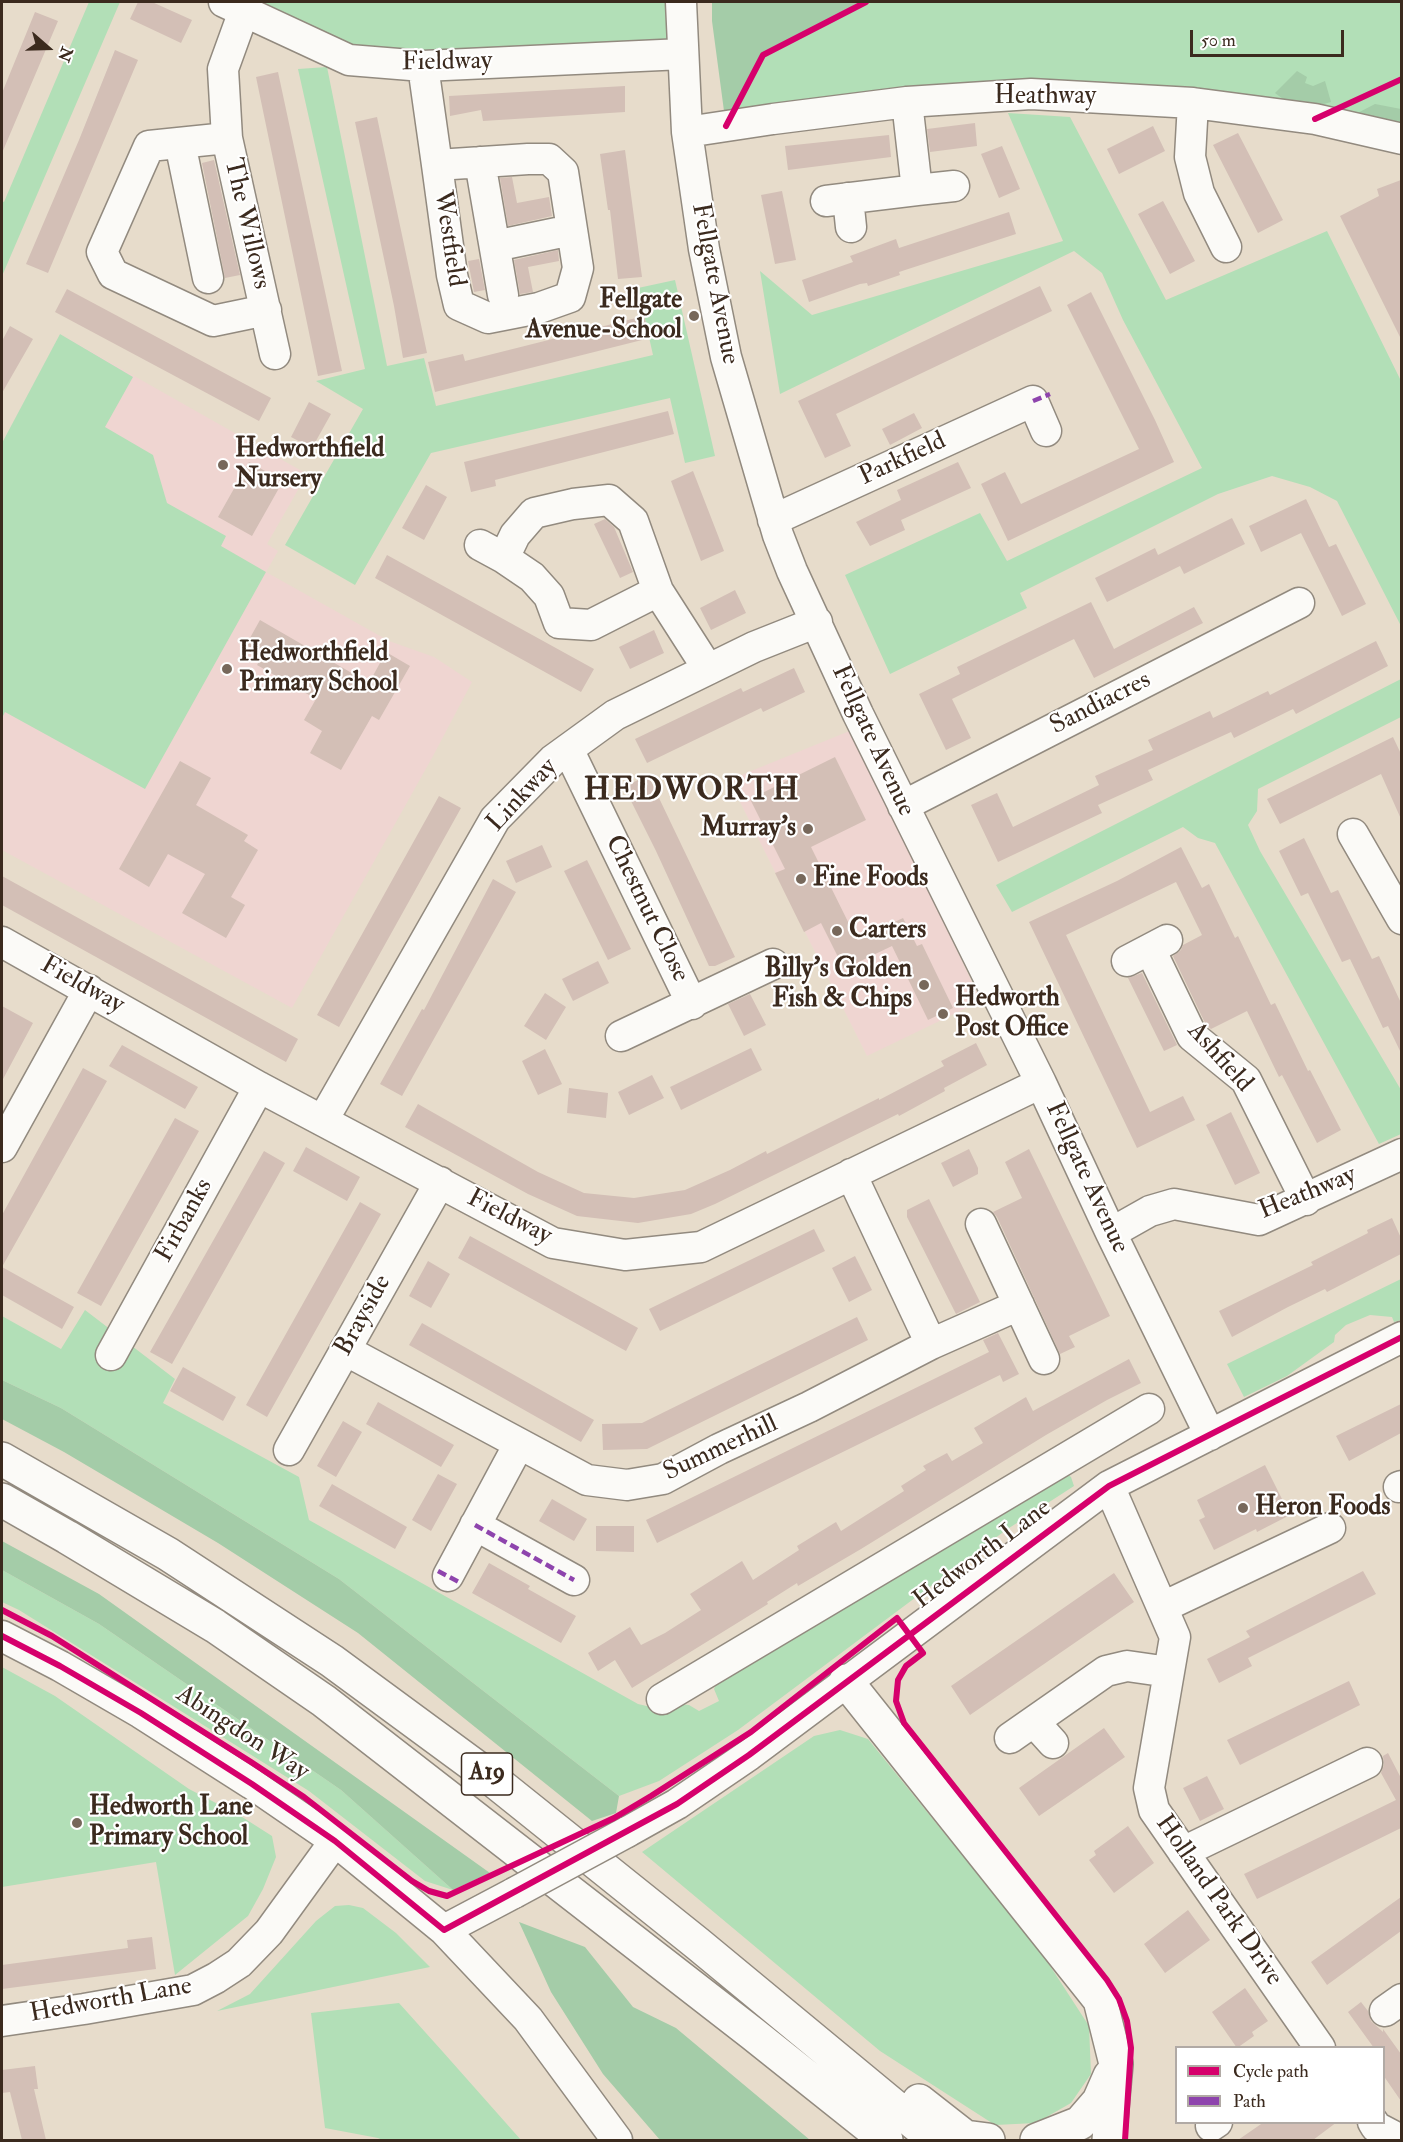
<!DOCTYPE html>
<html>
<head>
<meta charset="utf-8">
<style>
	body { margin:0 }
	#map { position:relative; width:1403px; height:2142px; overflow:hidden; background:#e7dccb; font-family:"IM FELL Double Pica",serif }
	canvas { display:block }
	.frame { position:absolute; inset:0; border:3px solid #3b2a1e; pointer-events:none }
	.legend { position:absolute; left:1175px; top:2046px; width:210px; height:78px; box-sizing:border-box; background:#fff; border:2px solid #b1aaa5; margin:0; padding:8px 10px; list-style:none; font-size:18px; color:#3b2a1e }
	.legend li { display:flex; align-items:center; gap:12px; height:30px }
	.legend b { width:30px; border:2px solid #b1aaa5 }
	.north { position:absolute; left:18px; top:18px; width:60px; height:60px; -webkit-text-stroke:4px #fff; paint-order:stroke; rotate:110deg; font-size:16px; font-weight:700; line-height:24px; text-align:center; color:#3b2a1e }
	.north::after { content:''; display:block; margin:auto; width:21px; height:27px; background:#3b2a1e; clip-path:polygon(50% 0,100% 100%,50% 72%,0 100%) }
	.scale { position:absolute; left:1190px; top:30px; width:154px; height:27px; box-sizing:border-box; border:3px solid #3b2a1e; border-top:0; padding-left:8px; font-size:18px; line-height:21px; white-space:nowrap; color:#3b2a1e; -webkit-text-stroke:4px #fff; paint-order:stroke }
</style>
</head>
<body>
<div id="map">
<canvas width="1403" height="2142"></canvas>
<div class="frame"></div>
<ul class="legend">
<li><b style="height:8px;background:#d6006c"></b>Cycle path</li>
<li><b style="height:8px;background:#8e44ad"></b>Path</li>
</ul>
<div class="north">N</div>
<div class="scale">50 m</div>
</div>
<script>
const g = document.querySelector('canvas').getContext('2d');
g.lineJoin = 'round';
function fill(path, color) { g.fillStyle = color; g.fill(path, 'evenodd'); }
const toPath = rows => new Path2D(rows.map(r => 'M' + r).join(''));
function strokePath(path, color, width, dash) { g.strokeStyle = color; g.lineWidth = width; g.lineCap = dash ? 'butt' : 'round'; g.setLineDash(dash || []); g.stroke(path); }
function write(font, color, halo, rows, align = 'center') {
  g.font = font + ' "IM FELL Double Pica",serif'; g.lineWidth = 4.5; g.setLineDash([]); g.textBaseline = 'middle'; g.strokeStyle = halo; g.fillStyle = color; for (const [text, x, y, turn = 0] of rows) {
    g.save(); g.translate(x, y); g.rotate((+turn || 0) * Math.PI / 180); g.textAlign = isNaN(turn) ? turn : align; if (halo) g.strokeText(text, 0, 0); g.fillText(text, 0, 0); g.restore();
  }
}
const built = toPath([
	[60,334,307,474,267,544,278,551,266,572,389,641,434,657,472,682,433,756,292,1008,2,850,2,443],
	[852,730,981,1001,867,1056,729,780]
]);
const green = toPath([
	[89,2,120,2,2,276,2,201,4,202],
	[247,2,681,2,683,54,453,58,342,45],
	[866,2,1401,2,1401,132,1144,86,726,126,763,55],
	[327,67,387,366,424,358,436,406,653,355,638,288,675,280,715,456,685,463,670,398,431,453,355,585,285,545,363,409,316,381,365,369,298,69],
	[1008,113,1070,117,1166,300,1327,231,1401,381,1401,626,1337,501,1310,487,1272,476,1218,494,1020,593,1027,608,890,674,845,575,980,513,1007,561,1202,468,1123,320,1102,273,1074,251,780,394,760,271,812,315,1063,241],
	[60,334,133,377,105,427,153,455,167,503,226,536,221,546,266,572,145,789,5,712,2,718,2,443],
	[1401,679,1401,717,1258,789,1257,811,1248,825,1260,851,1401,1090,1401,1134,1379,1144,1215,843,1198,838,1183,827,1012,912,996,885],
	[1401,1279,1401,1320,1394,1322,1392,1317,1370,1315,1346,1325,1335,1335,1334,1342,1287,1376,1244,1397,1227,1364],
	[85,1310,175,1379,163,1403,299,1477,309,1520,638,1704,668,1711,679,1704,689,1705,699,1711,719,1701,714,1689,719,1677,1065,1472,1071,1477,1074,1486,1006,1530,738,1730,659,1781,619,1796,339,1579,61,1408,2,1380,2,1316,61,1349],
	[2,1570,99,1624,341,1790,453,1890,425,1881,309,1791,19,1610,2,1602],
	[2,1667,55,1696,189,1789,239,1815,272,1836,276,1857,263,1889,248,1916,175,1975,156,1862,2,1887],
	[840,1730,868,1739,1043,1955,1089,2026,1091,2074,1071,2103,1036,2123,995,2125,880,2051,642,1852,814,1736],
	[349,1905,363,1908,396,1933,430,1967,217,2011,250,1994,316,1921,335,1906],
	[399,2003,443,2052,521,2140,382,2140,378,2138,325,2128,311,2013]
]);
const forest = toPath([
	[712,2,866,2,763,55,726,126,712,21],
	[1297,71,1307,77,1305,83,1313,86,1325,81,1331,102,1299,111,1275,93],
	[1375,104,1401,109,1401,132,1346,119],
	[2,1380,61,1408,339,1579,619,1796,616,1813,592,1821,358,1633,218,1543,64,1452,2,1419],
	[2,1541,99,1594,490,1873,453,1890,341,1790,99,1624,2,1570],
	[519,1922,585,1947,633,2007,676,2028,810,2140,660,2140,603,2074,551,1992]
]);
const building = toPath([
	[138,2,152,2,192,20,181,43,130,19],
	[35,12,58,21,2,153,2,93],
	[115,50,138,60,48,273,26,264,79,140],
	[278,72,342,371,318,376,256,77],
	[625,86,625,112,483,121,481,110,450,116,449,96],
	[377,117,427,353,403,358,394,306,355,122],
	[975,123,977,146,930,152,927,129],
	[1153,126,1165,151,1119,174,1107,149],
	[1238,133,1283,220,1258,233,1213,145],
	[889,135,891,157,788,170,785,146],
	[1002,146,1020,189,999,198,981,154],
	[625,150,642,277,618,279,610,210,608,210,600,154],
	[214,160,240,275,225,278,202,163],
	[512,177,517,203,549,197,552,216,508,226,500,178],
	[1401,180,1401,339,1340,216,1379,196,1377,189],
	[782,191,796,260,775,264,761,195],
	[1163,201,1195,261,1170,274,1138,214],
	[1009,212,1016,234,899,272,900,275,868,286,867,283,860,284,809,302,802,280,853,262,850,256,896,239,899,248],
	[558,250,559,261,528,267,533,292,520,294,514,260],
	[479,259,485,290,474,292,468,261],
	[1040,286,1052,311,836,414,851,446,825,458,798,401],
	[67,289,271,398,259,421,55,312],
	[1091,292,1155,420,1174,462,1008,541,981,484,1005,472,1021,504,1139,449,1067,305],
	[644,316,650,338,435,392,428,362,463,354,465,361],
	[10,326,33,339,2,393,2,341],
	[309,402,331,414,312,448,291,437],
	[668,411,674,434,495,480,496,486,471,492,464,462],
	[914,413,922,428,890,445,882,429],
	[249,462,283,481,252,536,218,517],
	[958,462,971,488,901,520,905,530,870,546,856,522,901,500,897,490],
	[693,471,724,551,701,561,671,481],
	[426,485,447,497,424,540,402,528],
	[1306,499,1329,547,1336,544,1366,604,1342,616,1301,533,1261,552,1249,526],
	[1232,518,1245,544,1184,574,1180,566,1107,602,1095,578,1155,548,1158,555],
	[605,519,614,527,633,572,620,578,594,524],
	[387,555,594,669,581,692,375,578],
	[735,590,746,613,711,630,700,608],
	[1091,602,1114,649,1194,607,1203,623,1094,678,1074,639,1031,660,952,699,971,738,946,750,919,694,960,674,957,667],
	[260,620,369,683,386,652,410,666,379,720,372,716,341,770,310,753,322,731,304,720,316,699,257,665,263,655,246,645],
	[654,630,664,653,630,669,619,647],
	[1376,641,1388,666,1296,714,1293,709,1234,738,1231,732,1148,770,1153,780,1098,805,1102,813,998,862,971,805,997,793,1013,827,1099,785,1095,776,1153,750,1148,740,1210,711,1213,718,1268,691,1270,695],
	[794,668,805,692,763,712,761,708,647,763,635,739,741,688,743,692],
	[1393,737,1401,754,1401,819,1381,774,1280,824,1267,799],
	[835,757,866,820,811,847,857,940,903,918,917,946,922,944,953,1008,928,1020,892,946,844,969,821,923,804,932,775,873,785,869,750,799],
	[180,761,211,778,196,805,248,835,244,841,258,850,231,897,245,905,226,938,182,913,205,874,168,854,149,887,119,869],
	[648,775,735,957,715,966,709,966,656,851,624,787],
	[439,796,461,808,339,1027,317,1015],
	[1304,838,1331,893,1338,890,1372,959,1379,956,1401,1003,1401,1053,1388,1026,1383,1028,1350,959,1342,962,1308,893,1301,896,1279,851],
	[542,845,552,867,516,883,506,861],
	[1181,847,1202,888,1209,884,1235,938,1238,936,1271,1005,1275,1003,1308,1071,1310,1070,1341,1130,1317,1143,1282,1075,1279,1077,1247,1011,1211,1029,1206,1025,1173,956,1181,950,1183,945,1202,935,1176,882,1066,935,1150,1112,1183,1096,1195,1120,1137,1148,1029,922,1117,881],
	[587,860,631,949,608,960,564,871],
	[2,876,298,1039,286,1062,2,905],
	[493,879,516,892,402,1096,380,1084,422,1009,424,1010],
	[598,961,609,983,573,1001,562,979],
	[1142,973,1177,1045,1164,1051,1128,978],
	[545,993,566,1007,546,1040,524,1026],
	[750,994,766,1025,744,1036,728,1004],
	[2,1006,33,1023,2,1081],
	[976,1043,987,1065,944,1088,945,1091,899,1116,898,1114,715,1204,691,1214,638,1223,577,1216,528,1194,405,1127,418,1104,538,1172,584,1193,634,1198,685,1190,730,1170,766,1151,767,1154,879,1098,879,1100,944,1066,941,1061],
	[122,1045,198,1087,185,1109,109,1066],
	[751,1048,762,1070,681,1110,670,1087],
	[545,1049,562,1084,538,1095,522,1061],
	[83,1068,107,1081,2,1267,74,1307,62,1329,2,1295,2,1215],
	[652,1075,664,1098,629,1115,618,1092],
	[569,1088,608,1093,606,1118,567,1113],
	[1231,1112,1260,1173,1235,1185,1206,1125],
	[175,1118,199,1131,101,1306,77,1293],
	[306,1147,360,1177,347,1201,293,1171],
	[969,1149,978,1168,978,1174,953,1187,941,1163],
	[1029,1149,1110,1316,1069,1336,1075,1347,1060,1354,997,1217,993,1212,1022,1198,1005,1162],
	[264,1151,285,1163,172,1364,150,1352],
	[929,1199,980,1302,956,1314,907,1217,907,1210],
	[360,1202,381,1214,267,1417,246,1405],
	[1392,1218,1401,1238,1401,1254,1327,1292,1325,1289,1288,1307,1232,1337,1219,1311,1313,1265,1311,1262,1368,1233,1367,1230],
	[814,1229,825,1251,660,1331,649,1309],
	[470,1236,638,1328,626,1351,458,1258],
	[855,1256,872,1290,849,1302,832,1268],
	[428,1261,450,1274,431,1308,409,1296],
	[857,1317,868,1340,647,1449,603,1450,602,1424,642,1423],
	[422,1323,594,1420,581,1442,409,1345],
	[998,1333,1019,1374,1003,1382,1000,1375,657,1543,646,1520,989,1352,983,1340],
	[1129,1359,1141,1383,1107,1400,1046,1435,861,1549,798,1586,797,1583,767,1602,768,1604,632,1688,615,1660,598,1671,588,1653,630,1627,641,1645,665,1633,701,1610,690,1594,742,1561,753,1580,799,1550,797,1546,836,1522,841,1531,904,1491,901,1486,926,1470,923,1466,947,1453,952,1461,983,1443,974,1428,1026,1397,1033,1411],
	[183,1367,236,1397,223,1421,170,1391],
	[378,1402,454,1445,441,1467,366,1424],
	[1401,1404,1401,1433,1349,1461,1336,1436],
	[343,1421,362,1432,336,1477,317,1466],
	[1265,1465,1290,1515,1257,1532,1256,1529,1214,1550,1199,1520,1205,1517,1197,1500],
	[438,1474,457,1484,431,1531,412,1520],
	[332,1484,407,1527,395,1549,319,1506],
	[552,1499,587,1519,574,1541,539,1521],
	[596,1526,634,1526,634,1552,596,1551],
	[489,1563,530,1586,528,1589,576,1616,561,1643,472,1593],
	[1363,1571,1376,1594,1248,1658,1252,1666,1219,1683,1207,1659,1250,1637,1246,1631],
	[1114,1573,1134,1602,970,1715,951,1686],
	[1349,1681,1360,1705,1240,1765,1227,1740],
	[1104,1728,1125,1757,1039,1816,1019,1788],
	[1388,1753,1401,1778,1401,1828,1257,1899,1244,1874,1396,1800,1381,1773,1384,1765,1383,1756],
	[1207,1776,1224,1809,1200,1821,1183,1788],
	[1128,1826,1154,1863,1114,1893,1089,1860,1096,1855,1094,1851],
	[1401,1897,1401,1931,1327,1985,1311,1962],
	[1188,1910,1210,1940,1165,1973,1144,1944],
	[152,1937,156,1969,2,1989,2,1965,128,1948,127,1940],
	[1245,1988,1268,2021,1252,2032,1254,2036,1237,2048,1212,2012],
	[1361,2002,1368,2011,1371,2021,1383,2032,1383,2029,1401,2054,1401,2101,1383,2075,1383,2048,1374,2048,1348,2012],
	[35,2066,38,2089,34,2089,46,2140,22,2140,10,2092,2,2093,2,2070],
	[1264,2122,1337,2122,1313,2140,1238,2140]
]);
const minor = toPath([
	[224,2,349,60,423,66,683,54],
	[681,2,687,132,704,249,726,357,778,535,792,571,858,714,1041,1083,1111,1233,1210,1435],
	[244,11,223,69,227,138,275,354],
	[423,66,437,165,452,275,459,305,488,318,539,308,570,297,578,268,563,172,549,159,528,159,437,165],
	[907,102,917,190,954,186],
	[1193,103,1190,157,1199,193,1226,247],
	[687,132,773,119,907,102,1031,94,1193,103,1315,119,1402,139],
	[227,138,149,146,102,252,113,274,213,321,266,310],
	[180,143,208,278],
	[480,162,503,295],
	[848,198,851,227],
	[826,201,917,190],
	[495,246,557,233],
	[773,520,1033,401,1046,431],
	[480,545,504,558],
	[658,591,633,521,609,500,573,504,534,513,515,535,504,558,532,577,549,596,559,623,591,625,658,591,708,669],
	[568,749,692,1004],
	[903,806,1299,603],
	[1353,834,1402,919],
	[2,942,259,1087,553,1243,625,1255,701,1247,1041,1083],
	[1150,949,1192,1036,1246,1080,1306,1200],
	[1127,961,1167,940],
	[621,1036,773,964],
	[323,1120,495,819,553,760,615,715,754,647,817,622],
	[2,1147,89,990],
	[981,1224,1044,1359],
	[1111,1233,1150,1211,1174,1204,1259,1220,1402,1154],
	[931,1344,1019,1305],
	[345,1350,587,1480,627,1485,663,1479,719,1449,809,1407,931,1344,851,1174],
	[111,1355,259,1087],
	[289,1450,440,1182],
	[1109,1486,1175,1637,1149,1788,1154,1810,1320,2048],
	[1399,1487,1402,1486],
	[475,1525,574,1580],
	[448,1576,519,1444],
	[1163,1607,1330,1528],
	[2,1636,60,1666,141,1713,252,1784,335,1841,444,1930,514,1893],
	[662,1699,1149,1409],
	[1034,1722,1053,1743],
	[1010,1738,1106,1671,1127,1666,1169,1672],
	[627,1832,677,1804,749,1755,1109,1486,1402,1337],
	[1183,1852,1367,1763],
	[444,1930,528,2019,617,2140],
	[1385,2011,1402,1999],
	[2,2021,84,2009,193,1990,216,1978,239,1963,269,1932,335,1841],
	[1373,2122,1376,2127,1401,2140],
	[1211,2126,1217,2122]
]);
const highway = toPath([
	[2,1459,168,1554,332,1661,487,1775,698,1944,935,2140],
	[2,1500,67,1537,215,1626,324,1701,753,2034,886,2140],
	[846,1681,1100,2000,1116,2064,1109,2140],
	[919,2101,965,2137,988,2140],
	[1037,2140,1080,2123,1099,2101,1110,2076]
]);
const minorBridge = toPath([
	[514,1893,627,1832]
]);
const quiet = toPath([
	[1033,401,1050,394],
	[475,1525,574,1580],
	[438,1571,459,1582]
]);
const cycleway = toPath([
	[1315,119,1402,79],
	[726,126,763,55,866,2],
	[2,1610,52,1636,251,1762,304,1797,412,1881,429,1891,447,1896,614,1818,651,1796,751,1732,897,1618,923,1653,906,1666,898,1680,896,1701,904,1723,1107,1980,1119,1999,1127,2021,1131,2048,1125,2140],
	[2,1636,60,1666,141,1713,252,1784,335,1841,444,1930,677,1804,749,1755,1109,1486,1402,1337]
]);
const markers = [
	[694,316,6,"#77685b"],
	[223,465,6,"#77685b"],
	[227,669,6,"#77685b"],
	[808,829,6,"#77685b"],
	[801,879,6,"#77685b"],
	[837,931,6,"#77685b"],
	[924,985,6,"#77685b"],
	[943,1014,6,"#77685b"],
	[1243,1508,6,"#77685b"],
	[77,1823,6,"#77685b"]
];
const shields = [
	[487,1774,51]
];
const shieldNames = [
	["A19",487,1774]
];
const streetNames = [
	["Fieldway",447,63,-1],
	["Heathway",1045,97],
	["The Willows",246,224,77],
	["Westfield",448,239,81],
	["Fellgate Avenue",714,284,79],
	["Parkfield",903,460,-25],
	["Sandiacres",1101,704,-27],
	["Fellgate Avenue",872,741,65],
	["Linkway",523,796,-47],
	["Chestnut Close",646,909,64],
	["Fieldway",82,986,29],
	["Ashfield",1219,1058,48],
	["Fellgate Avenue",1086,1178,65],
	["Heathway",1308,1194,-22],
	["Fieldway",509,1218,27],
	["Firbanks",185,1221,-61],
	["Brayside",364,1316,-61],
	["Summerhill",721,1449,-25],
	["Hedworth Lane",983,1555,-37],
	["Abingdon Way",242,1734,33],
	["Holland Park Drive",1218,1901,55],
	["Hedworth Lane",111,2001,-10]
];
const poiNames = [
	["Fellgate",682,301,"right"],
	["Avenue-School",682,331,"right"],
	["Hedworthfield",235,450],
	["Nursery",235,480],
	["Hedworthfield",239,654],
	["Primary School",239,684],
	["Murray's",796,829,"right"],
	["Fine Foods",813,879],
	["Carters",849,931],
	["Billy's Golden",912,970,"right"],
	["Fish & Chips",912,1000,"right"],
	["Hedworth",955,999],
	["Post Office",955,1029],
	["Heron Foods",1255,1508],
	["Hedworth Lane",89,1808],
	["Primary School",89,1838]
];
const districtNames = [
	["HEDWORTH",692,792]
];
fill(built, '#efd5d1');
fill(green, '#b2dfb7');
fill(forest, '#a4cca8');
fill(building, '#d3bfb6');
strokePath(minor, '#928a7f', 33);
strokePath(highway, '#928a7f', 36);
strokePath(minor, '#fbfaf7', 30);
strokePath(highway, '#fbfaf7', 33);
strokePath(minorBridge, '#928a7f', 33, []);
strokePath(minorBridge, '#fbfaf7', 30);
strokePath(quiet, '#8e44ad', 4.5, [9, 4.5]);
strokePath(cycleway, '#d6006c', 6);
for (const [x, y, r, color] of markers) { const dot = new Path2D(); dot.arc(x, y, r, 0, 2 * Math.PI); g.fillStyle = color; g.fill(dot); strokePath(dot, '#fff', 2); }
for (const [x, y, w] of shields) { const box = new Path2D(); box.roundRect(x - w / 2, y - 21, w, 42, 4.5); g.fillStyle = '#fff'; g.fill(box); strokePath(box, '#3b2a1e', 1.5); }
write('bold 24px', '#3b2a1e', null, shieldNames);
write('26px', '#3b2a1e', '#fff', streetNames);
write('bold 26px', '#3b2a1e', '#fff', poiNames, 'left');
g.letterSpacing = '1.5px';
write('bold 32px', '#3b2a1e', '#fff', districtNames);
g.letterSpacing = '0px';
</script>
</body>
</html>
